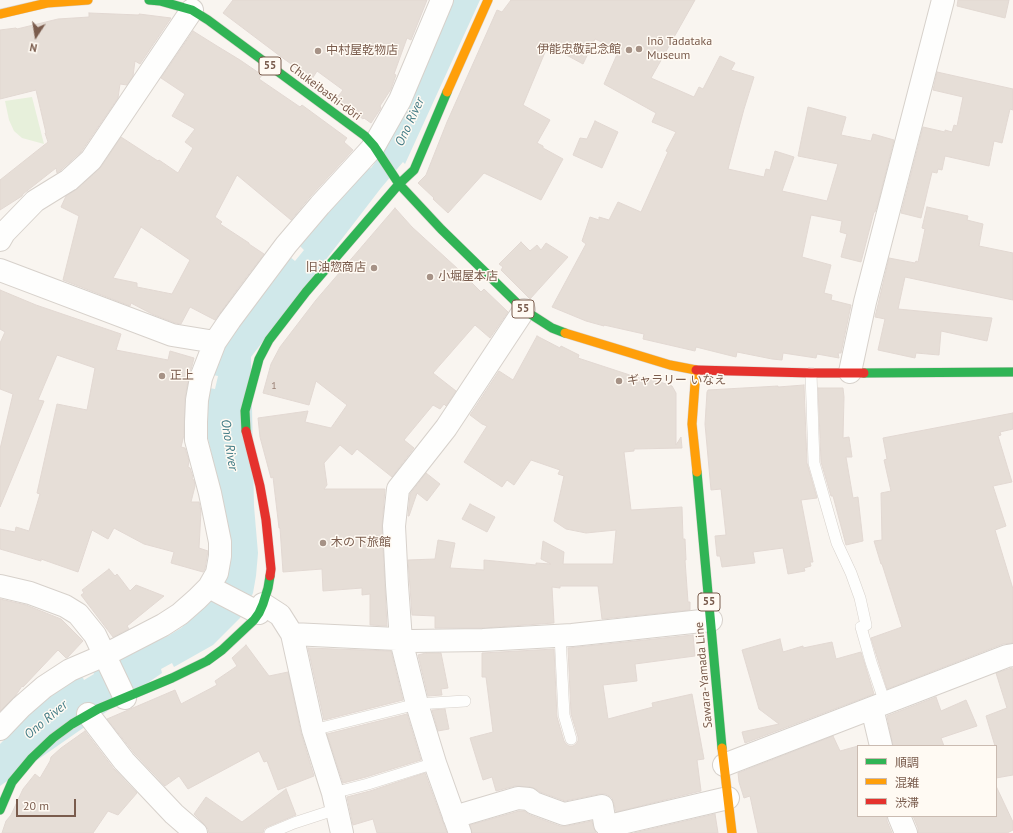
<!DOCTYPE html>
<html>
<head>
<meta charset="utf-8">
<style>
	body { margin:0 }
	#map { position:relative; width:1013px; height:833px; overflow:hidden; background:#f9f5f0; font-family:"PT Sans","Noto Sans JP",sans-serif }
	canvas { display:block }
	.legend { position:absolute; left:857px; top:745px; width:140px; height:72px; box-sizing:border-box; background:#fffaf3; border:1px solid #cabbb1; margin:0; padding:5px 7px; list-style:none; font-size:12px; color:#7a5c4d }
	.legend li { display:flex; align-items:center; gap:8px; height:20px }
	.legend b { width:20px; border:1px solid #cabbb1 }
	.north { position:absolute; left:16px; top:16px; width:40px; height:40px; -webkit-text-stroke:3px #fffaf3; paint-order:stroke; rotate:192deg; font-size:11px; font-weight:700; line-height:16px; text-align:center; color:#7a5c4d }
	.north::after { content:''; display:block; margin:auto; width:14px; height:18px; background:#7a5c4d; clip-path:polygon(50% 0,100% 100%,50% 72%,0 100%) }
	.scale { position:absolute; left:16px; top:799px; width:60px; height:18px; box-sizing:border-box; border:2px solid #7a5c4d; border-top:0; padding-left:5px; font-size:12px; line-height:14px; white-space:nowrap; color:#7a5c4d; -webkit-text-stroke:3px #fffaf3; paint-order:stroke }
</style>
</head>
<body>
<div id="map">
<canvas width="1013" height="833"></canvas>
<ul class="legend">
<li><b style="height:5px;background:#30b455"></b>順調</li>
<li><b style="height:5px;background:#ff9f0a"></b>混雑</li>
<li><b style="height:5px;background:#e5322d"></b>渋滞</li>
</ul>
<div class="north">N</div>
<div class="scale">20 m</div>
</div>
<script>
const g = document.querySelector('canvas').getContext('2d');
g.lineJoin = 'round';
function fill(path, color) { g.fillStyle = color; g.fill(path, 'evenodd'); }
const toPath = rows => new Path2D(rows.map(r => 'M' + r).join(''));
function strokePath(path, color, width, dash) { g.strokeStyle = color; g.lineWidth = width; g.lineCap = dash ? 'butt' : 'round'; g.setLineDash(dash || []); g.stroke(path); }
function write(font, color, halo, rows, align = 'center') {
  g.font = font + ' "PT Sans","Noto Sans JP",sans-serif'; g.lineWidth = 3; g.setLineDash([]); g.textBaseline = 'middle'; g.strokeStyle = halo; g.fillStyle = color; for (const [text, x, y, turn = 0] of rows) {
    g.save(); g.translate(x, y); g.rotate((+turn || 0) * Math.PI / 180); g.textAlign = isNaN(turn) ? turn : align; if (halo) g.strokeText(text, 0, 0); g.fillText(text, 0, 0); g.restore();
  }
}
const green = toPath([
	[32,97,44,144,22,138,14,131,9,120,5,101]
]);
const water = toPath([
	[452,0,480,0,405,164,403,162,381,188,251,357,254,506,258,553,256,576,253,593,244,612,240,618,213,645,174,667,172,663,161,669,162,673,0,786,0,744,30,714,51,696,69,683,82,676,84,680,94,674,92,670,168,636,181,628,216,597,231,557,230,534,206,430,206,418,209,388,215,389,218,376,213,375,228,339,289,256,295,261,304,250,299,245,366,169,371,168,390,142,390,138]
]);
const building = toPath([
	[233,0,427,0,411,40,407,38,394,74,396,75,391,89,380,106,381,108,371,123,364,118,363,119,336,99,343,90,317,71,312,79,280,56,223,13,233,0],
	[511,0,695,0,651,78,694,97,699,87,703,89,720,56,735,63,731,70,754,77,744,109,728,169,764,177,766,169,770,170,775,151,794,157,782,191,827,201,838,164,798,156,808,107,846,117,841,135,871,141,873,134,894,140,877,207,875,212,874,212,861,262,841,257,847,234,840,232,842,221,811,215,802,257,831,265,824,293,832,295,831,300,851,305,841,353,838,353,839,358,817,354,816,358,783,353,782,360,772,359,737,352,736,357,696,347,695,351,643,339,644,334,604,325,604,326,586,321,552,307,586,244,582,241,590,217,599,220,599,217,609,220,618,202,641,212,668,152,666,151,676,132,652,122,656,113,604,84,619,50,595,39,583,64,548,45,523,105,550,120,537,143,543,146,543,148,563,159,541,200,484,173,448,213,433,199,434,198,418,183,426,175,447,122,497,10,502,12,511,0],
	[958,0,1009,0,1005,18,957,6,958,0],
	[89,13,139,15,139,14,171,18,140,64,135,61,133,76,127,85,120,84,118,98,81,152,61,170,57,173,56,168,23,194,22,196,0,210,0,180,48,142,45,133,46,133,36,90,0,99,0,30,16,28,17,29,58,19,89,17,89,13],
	[193,31,217,46,240,60,262,75,259,79,300,107,302,105,347,138,344,142,353,150,310,197,291,220,237,175,215,217,222,222,220,224,249,243,249,244,264,254,239,287,215,320,190,307,181,324,175,323,152,314,131,303,130,306,63,280,79,216,61,207,66,196,77,189,101,167,121,137,158,161,159,160,178,173,193,148,185,142,195,129,172,116,185,94,161,78,193,31],
	[141,227,190,260,172,294,137,287,137,283,113,278,141,227],
	[937,72,1013,89,1013,110,1010,109,1002,143,994,141,989,166,945,156,942,170,938,169,937,173,932,172,921,218,901,213,923,127,945,132,945,130,952,132,954,125,957,126,963,97,933,90,937,72],
	[595,121,618,132,602,168,573,155,580,138,587,139,595,121],
	[927,207,968,216,967,220,983,224,979,246,1013,253,1013,300,905,277,898,309,992,318,987,341,941,331,939,355,916,353,915,358,878,350,885,319,875,317,889,258,915,263,916,261,918,262,925,229,922,228,927,207],
	[395,208,412,227,458,269,481,292,484,289,508,312,490,338,475,325,433,373,456,391,446,406,444,404,440,409,433,405,404,440,414,448,392,477,357,449,352,455,340,445,324,463,327,485,324,489,385,489,382,527,387,626,370,625,370,594,362,595,362,588,323,591,322,569,283,572,280,528,279,528,273,477,271,478,260,437,258,418,308,411,305,422,331,428,347,405,316,381,309,405,263,393,271,364,280,347,316,300,395,208],
	[521,242,530,251,537,245,541,250,546,243,568,257,530,299,501,270,503,267,499,264,521,242],
	[0,290,36,305,121,334,116,350,168,360,170,351,194,358,192,366,189,376,185,398,184,435,181,447,185,448,189,461,188,467,190,468,193,477,192,479,194,480,195,486,191,502,199,502,201,511,199,548,208,551,205,569,203,572,171,563,174,552,144,544,114,528,108,539,92,530,78,572,41,559,41,561,0,549,0,529,15,532,16,527,29,531,40,494,37,493,57,404,87,410,95,368,57,355,38,400,44,401,0,507,0,449,13,394,0,389,0,343,5,332,0,329,0,290],
	[537,336,560,348,561,346,579,355,578,358,642,379,642,376,672,386,676,393,676,445,681,437,682,448,634,449,634,451,624,452,631,510,682,507,683,539,685,539,686,560,685,560,688,602,690,602,690,610,602,619,598,586,560,586,560,588,552,587,554,623,483,628,435,628,435,616,412,615,408,560,435,559,438,540,455,543,450,568,484,570,484,560,536,565,536,563,551,564,541,559,543,541,564,552,563,564,613,564,616,530,586,533,566,529,554,521,564,476,558,474,560,470,531,460,514,485,507,480,502,487,464,462,487,426,482,424,470,415,499,371,513,380,537,336],
	[804,385,807,463,817,498,801,500,813,562,810,562,811,566,804,568,805,571,788,574,783,548,753,552,755,563,722,567,720,556,717,556,715,536,726,535,721,489,711,490,705,424,707,392,708,390,778,386,778,387,804,385],
	[818,388,843,388,844,397,843,438,849,437,852,457,846,457,853,498,858,497,863,541,846,545,833,496,831,496,821,462,818,388],
	[1013,413,1013,429,1000,432,1001,435,998,436,1012,482,993,486,1006,526,995,530,1013,589,1013,643,1003,644,887,689,871,638,902,627,882,564,881,564,874,541,882,540,881,493,891,491,884,460,887,459,883,438,1013,413],
	[426,473,440,484,427,501,417,493,409,516,408,516,410,494,426,473],
	[470,504,495,517,487,532,462,519,470,504],
	[109,569,115,576,117,574,130,591,136,585,164,596,127,626,129,629,113,637,81,595,84,593,82,590,109,569],
	[0,599,26,605,61,619,83,641,68,657,66,658,58,650,23,687,22,686,16,695,0,711,0,599],
	[693,635,695,656,635,664,637,681,603,685,608,719,653,707,652,703,692,694,704,759,697,760,701,791,616,812,614,804,612,798,606,794,599,794,565,801,540,792,536,789,530,787,515,786,496,791,492,777,483,780,470,738,493,732,486,677,482,677,482,653,554,649,557,717,564,741,566,744,569,746,573,746,576,744,578,741,578,737,571,714,568,648,693,635],
	[780,639,783,652,803,646,803,648,832,642,836,659,861,652,874,694,745,743,742,732,779,724,759,709,742,650,780,639],
	[246,645,269,676,288,672,301,733,314,776,278,790,267,761,264,762,259,751,188,789,179,776,165,786,134,753,107,719,175,690,181,704,217,685,215,681,237,666,232,658,246,645],
	[308,648,391,651,403,700,324,720,308,648],
	[426,653,441,653,448,688,441,689,442,695,428,696,418,655,426,653],
	[1012,668,1013,672,1013,775,996,778,996,746,995,746,986,716,1007,708,996,673,1012,668],
	[936,697,941,711,966,700,977,726,941,738,944,746,893,746,887,716,936,697],
	[445,709,449,729,438,731,432,710,445,709],
	[407,714,421,760,366,777,343,783,327,734,407,714],
	[85,731,114,769,137,793,118,815,108,811,93,833,2,833,6,821,11,815,23,789,35,774,40,778,50,761,51,757,61,748,85,731],
	[833,736,840,751,858,746,858,816,887,816,887,821,892,833,758,833,750,796,744,798,739,782,738,773,833,736],
	[425,773,447,833,377,833,373,819,353,825,347,797,370,791,425,773],
	[996,786,1013,822,1013,830,1007,833,918,833,918,828,913,816,996,816,996,786],
	[286,789,296,815,267,827,264,829,263,833,209,833,208,829,204,824,194,814,206,797,242,822,286,789],
	[519,811,524,811,530,815,560,826,567,826,592,821,593,826,596,833,472,833,470,825,519,811],
	[715,814,718,833,634,833,715,814]
]);
const lane = toPath([
	[811,373,814,463,837,543,851,573,860,598,866,625,861,627,871,662,885,703],
	[560,635,564,715,571,739],
	[313,730,417,704,465,701],
	[333,793,368,784,435,763],
	[270,833,294,823,337,809]
]);
const street = toPath([
	[0,240,4,233,35,201,69,180,91,160,192,10],
	[0,270,172,335,215,342],
	[850,372,865,302,943,0],
	[0,586,30,593,65,606,78,614,95,635,125,698],
	[209,587,259,613],
	[263,604,280,615,292,634,397,639,411,641,483,640,572,635,711,620],
	[292,634,313,730,333,793,342,833],
	[872,708,881,746],
	[88,714,124,761,174,814,196,833],
	[0,729,21,707,44,687,70,670,105,655,163,625,180,614,197,599,209,587,217,573,220,556,220,542,210,493,196,440,196,422,197,400,201,378,215,342,230,320,286,245,320,205,374,146,400,100,442,0],
	[724,765,1007,656,1013,655],
	[899,816,906,833],
	[454,817,518,798,529,799,534,803,564,814,602,806,605,824,609,826],
	[460,833,435,763,417,704,401,640,397,585,394,526,398,489,446,428,524,310],
	[609,833,609,826,728,798]
]);
const fast = toPath([
	[149,0,160,1,192,10,208,20,365,136,374,146,399,184,441,229,524,310,552,328,565,333],
	[864,373,1013,372],
	[246,431,245,411,259,359,269,340,306,292,399,184,414,170,447,92],
	[697,472,722,748],
	[0,810,12,782,32,758,53,738,72,724,98,709,172,678,207,661,222,650,254,620,259,613,263,604,268,588,270,576]
]);
const slow = toPath([
	[0,14,47,3,88,0],
	[447,92,488,0],
	[565,333,670,365,696,370,692,424,697,472],
	[722,748,732,833]
]);
const jam = toPath([
	[696,370,811,373,864,373],
	[246,431,260,486,266,520,271,569,270,576]
]);
const markers = [
	[639,49,4,"#a69286"],
	[629,50,4,"#a69286"],
	[318,51,4,"#a69286"],
	[374,268,4,"#a69286"],
	[430,277,4,"#a69286"],
	[162,376,4,"#a69286"],
	[619,381,4,"#a69286"],
	[323,543,4,"#a69286"]
];
const numberNames = [
	["1",274,386]
];
const shields = [
	[270,66,22],
	[523,309,22],
	[709,602,22]
];
const shieldNames = [
	["55",270,66],
	["55",523,309],
	["55",709,602]
];
const poiNames = [
	["Inō Tadataka",647,42],
	["Museum",647,56],
	["伊能忠敬記念館",621,50,"right"],
	["中村屋乾物店",326,51],
	["旧油惣商店",366,268,"right"],
	["小堀屋本店",438,277],
	["正上",170,376],
	["ギャラリー いなえ",627,381],
	["木の下旅館",331,543]
];
const streetNames = [
	["Chukeibashi-dōri",325,92,37],
	["Sawara-Yamada Line",704,675,-95]
];
const waterNames = [
	["Ono River",410,122,-65],
	["Ono River",229,445,81],
	["Ono River",46,720,-40]
];
fill(green, '#e7f0db');
fill(water, '#d0e8ea');
fill(building, '#e6ded7');
strokePath(building, '#e2d8d2', 1);
strokePath(lane, '#d7d1cb', 12);
strokePath(street, '#d7d1cb', 24);
strokePath(fast, '#d9d2cb', 10);
strokePath(slow, '#d9d2cb', 10);
strokePath(jam, '#d9d2cb', 10);
strokePath(lane, '#fefefd', 11);
strokePath(street, '#fefefd', 22);
strokePath(fast, '#30b455', 9);
strokePath(slow, '#ff9f0a', 9);
strokePath(jam, '#e5322d', 9);
for (const [x, y, r, color] of markers) { const dot = new Path2D(); dot.arc(x, y, r, 0, 2 * Math.PI); g.fillStyle = color; g.fill(dot); strokePath(dot, '#fffaf3', 1.5); }
write('10px', '#977e72', null, numberNames);
for (const [x, y, w] of shields) { const box = new Path2D(); box.roundRect(x - w / 2, y - 9, w, 18, 3); g.fillStyle = '#fffaf3'; g.fill(box); strokePath(box, '#7a5c4d', 1); }
write('bold 11px', '#7a5c4d', null, shieldNames);
write('12px', '#7a5c4d', '#fffaf3', poiNames, 'left');
write('12px', '#7a5c4d', '#fffaf3', streetNames);
write('italic 13px', '#437c86', '#fffaf3', waterNames);
</script>
</body>
</html>
